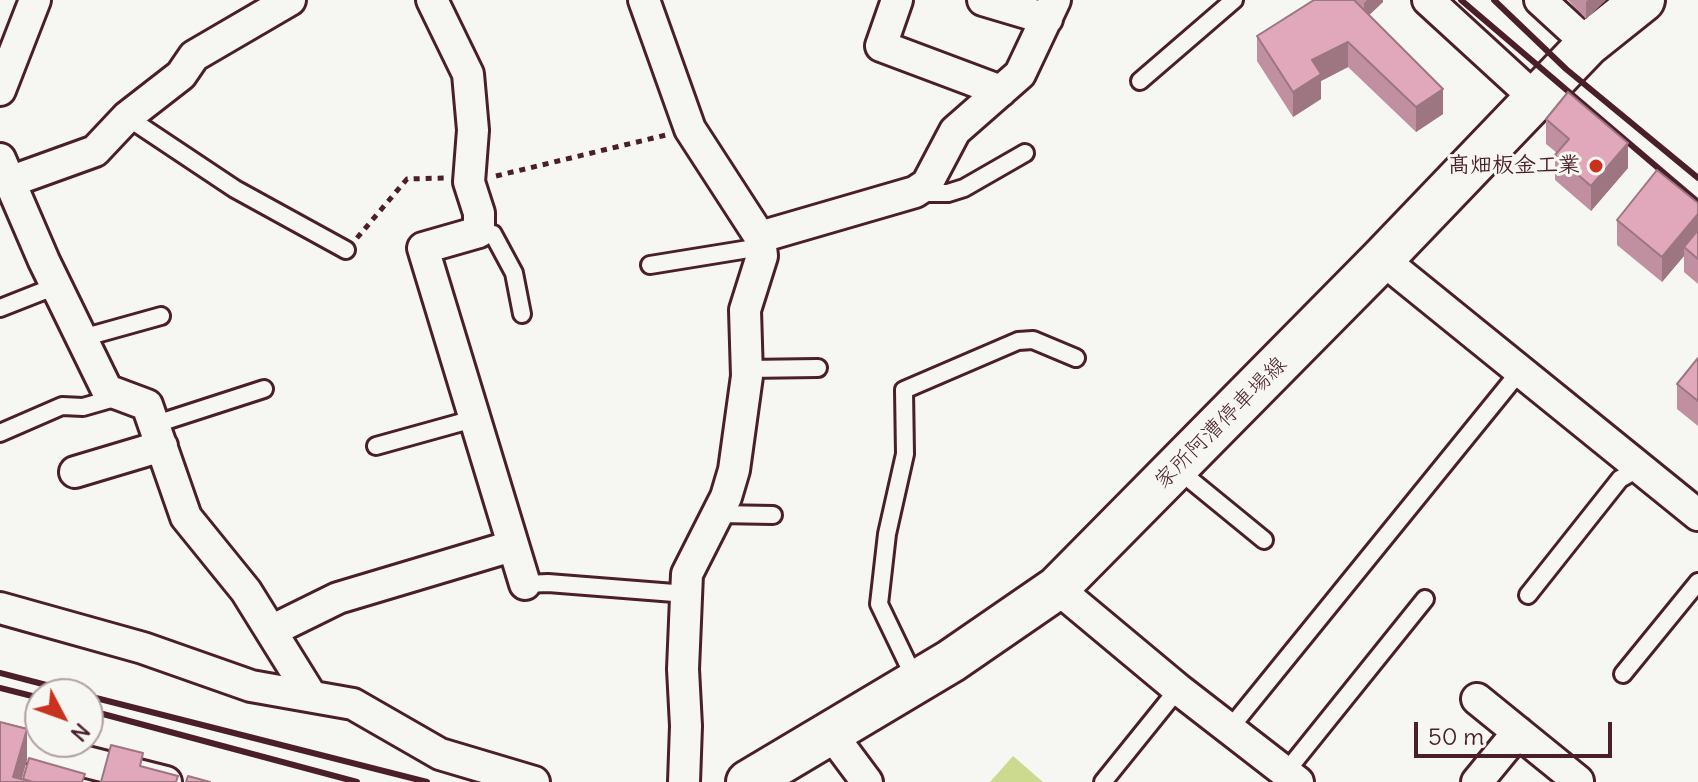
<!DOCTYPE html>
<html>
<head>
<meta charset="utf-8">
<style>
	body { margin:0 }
	#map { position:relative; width:1698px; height:782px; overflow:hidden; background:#f6f6f2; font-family:Delius,sans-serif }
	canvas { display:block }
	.north { position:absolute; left:24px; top:678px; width:80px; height:80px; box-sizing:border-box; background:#f6f6f2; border:2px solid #b1a0a2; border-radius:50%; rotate:131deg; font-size:22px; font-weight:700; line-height:32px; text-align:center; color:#4a1f2b }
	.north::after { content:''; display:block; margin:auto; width:28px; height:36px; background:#c8321e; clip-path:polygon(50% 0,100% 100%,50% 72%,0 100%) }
	.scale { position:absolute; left:1414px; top:722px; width:198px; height:36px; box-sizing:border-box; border:4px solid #4a1f2b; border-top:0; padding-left:10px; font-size:24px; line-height:28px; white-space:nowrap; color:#4a1f2b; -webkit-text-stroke:6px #f6f6f2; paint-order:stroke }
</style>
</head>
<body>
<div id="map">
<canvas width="1698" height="782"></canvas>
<div class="north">N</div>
<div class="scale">50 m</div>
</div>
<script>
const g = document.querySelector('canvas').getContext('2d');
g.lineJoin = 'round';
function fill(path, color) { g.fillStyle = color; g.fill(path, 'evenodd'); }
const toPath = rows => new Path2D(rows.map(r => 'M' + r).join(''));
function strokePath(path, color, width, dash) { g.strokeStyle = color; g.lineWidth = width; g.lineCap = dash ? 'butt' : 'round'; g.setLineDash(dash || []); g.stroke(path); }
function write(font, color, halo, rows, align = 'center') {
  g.font = font + ' Delius,"Klee One",sans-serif'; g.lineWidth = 6; g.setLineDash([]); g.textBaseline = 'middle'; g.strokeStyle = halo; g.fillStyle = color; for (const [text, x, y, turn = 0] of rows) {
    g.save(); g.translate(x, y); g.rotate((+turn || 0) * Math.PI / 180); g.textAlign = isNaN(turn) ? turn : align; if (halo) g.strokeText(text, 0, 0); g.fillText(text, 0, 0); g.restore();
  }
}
const green = toPath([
	[1013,756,1043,782,990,782]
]);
const path = toPath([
	[496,176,666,135],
	[357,238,407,179,444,178]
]);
const service = toPath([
	[1140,81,1234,0],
	[127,117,235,189,346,250],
	[917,193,948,193,964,188,1025,153],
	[479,232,493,234,514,273,522,314],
	[650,265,761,247],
	[0,308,56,286],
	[82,338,161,316],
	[747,369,818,368],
	[156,424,264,389],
	[0,433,62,406,83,407,118,397],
	[376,446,477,418],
	[1176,468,1264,540],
	[718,514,773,515],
	[525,584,548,583,687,594],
	[1528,595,1620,479,1639,468],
	[1623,674,1698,582],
	[916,681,879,604,887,534,905,454,904,390,1018,341,1033,340,1076,358],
	[1231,727,1520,371],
	[1281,778,1425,599],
	[1103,782,1178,689]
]);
const minor = toPath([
	[432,0,468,74,473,130,469,182,479,213,479,232,423,248,525,584],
	[644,0,690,129,760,237,762,256,745,310,747,376,734,470,726,497,687,574,683,669,686,726,684,782],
	[897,0,881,46,1001,91],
	[983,0,1047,19],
	[1428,0,1536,99],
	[1540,0,1588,44],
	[0,90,35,0],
	[0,159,44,261,107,390,147,405,186,517,246,591,310,694],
	[9,182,95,151,127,117,181,75,194,56,290,0],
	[760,237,915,192,927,184,955,131,1020,74,1055,0],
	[1382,259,1698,515],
	[75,472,162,446],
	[1057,588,1178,689,1298,782],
	[0,608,143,648,251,686,353,704,440,754,534,782],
	[271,631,338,598,512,546],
	[1477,699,1578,781],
	[832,735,867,782],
	[0,740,166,782],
	[1477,782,1518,732]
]);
const secondary = toPath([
	[748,782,951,661,1057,588,1382,259,1588,44,1643,0]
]);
const rail = toPath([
	[1461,0,1698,202],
	[1494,0,1566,69,1698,178],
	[0,673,81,694],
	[0,688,40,698],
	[88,696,427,782],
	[88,710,357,782]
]);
const wall = toPath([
	[1314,0,1383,0,1383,2,1369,15,1443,114,1416,132,1348,67,1321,81,1321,99,1293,117,1257,61,1257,36],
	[1568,0,1606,0,1586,19],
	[1546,119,1628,168,1591,211,1555,180,1555,155,1557,153,1546,144],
	[1698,203,1698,284,1684,272,1684,256,1662,282,1617,245,1617,220],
	[1698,358,1698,426,1677,409,1677,384]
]);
const shadedWall = toPath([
	[1367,0,1383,0,1383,2,1364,20,1364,3],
	[1588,0,1606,0,1586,19,1586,2],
	[1348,42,1348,67,1321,81,1321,99,1293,117,1293,92,1312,60],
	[1443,89,1443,114,1416,132,1416,107],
	[1628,143,1628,168,1591,211,1591,186],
	[1698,214,1698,239,1684,247,1684,256,1662,282,1662,257],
	[27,729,27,760,21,782,13,777]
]);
const building = toPath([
	[1314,0,1354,0,1443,89,1416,107,1348,42,1312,60,1321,74,1293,92,1257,36,1314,0],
	[1568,92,1628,143,1591,186,1555,155,1569,139,1546,119,1568,92],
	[1657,170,1698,203,1698,214,1662,257,1617,220,1657,170],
	[1698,230,1698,259,1684,247,1698,230],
	[1698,358,1698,401,1677,384,1698,358],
	[0,722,27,729,13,777,33,782,0,782,0,722],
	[111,745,143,753,140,766,178,776,176,782,101,782,111,745],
	[29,758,85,774,82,782,33,782,23,779,29,758],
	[188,776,210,782,186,782,188,776]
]);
const markers = [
	[1596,166,8,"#c8321e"]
];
const poiNames = [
	["髙畑板金工業",1580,166]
];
const streetNames = [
	["家所阿漕停車場線",1221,423,-45]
];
fill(green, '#cbda8e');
strokePath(service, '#4a1f2b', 22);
strokePath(minor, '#4a1f2b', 36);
strokePath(secondary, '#4a1f2b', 48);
strokePath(path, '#4a1f2b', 5, [6, 6]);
strokePath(service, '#f6f6f2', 16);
strokePath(minor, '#f6f6f2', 30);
strokePath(secondary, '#f6f6f2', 42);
strokePath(rail, '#4a1f2b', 6);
fill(wall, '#c190a0');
fill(shadedWall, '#9d7682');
fill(building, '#e0a8ba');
strokePath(building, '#9d7682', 2);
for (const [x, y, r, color] of markers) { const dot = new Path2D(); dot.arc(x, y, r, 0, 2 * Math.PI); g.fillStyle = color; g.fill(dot); strokePath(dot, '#f6f6f2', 3); }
write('bold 22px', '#4a1f2b', '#f6f6f2', poiNames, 'right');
write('22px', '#4a1f2b', '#f6f6f2', streetNames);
</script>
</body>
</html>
